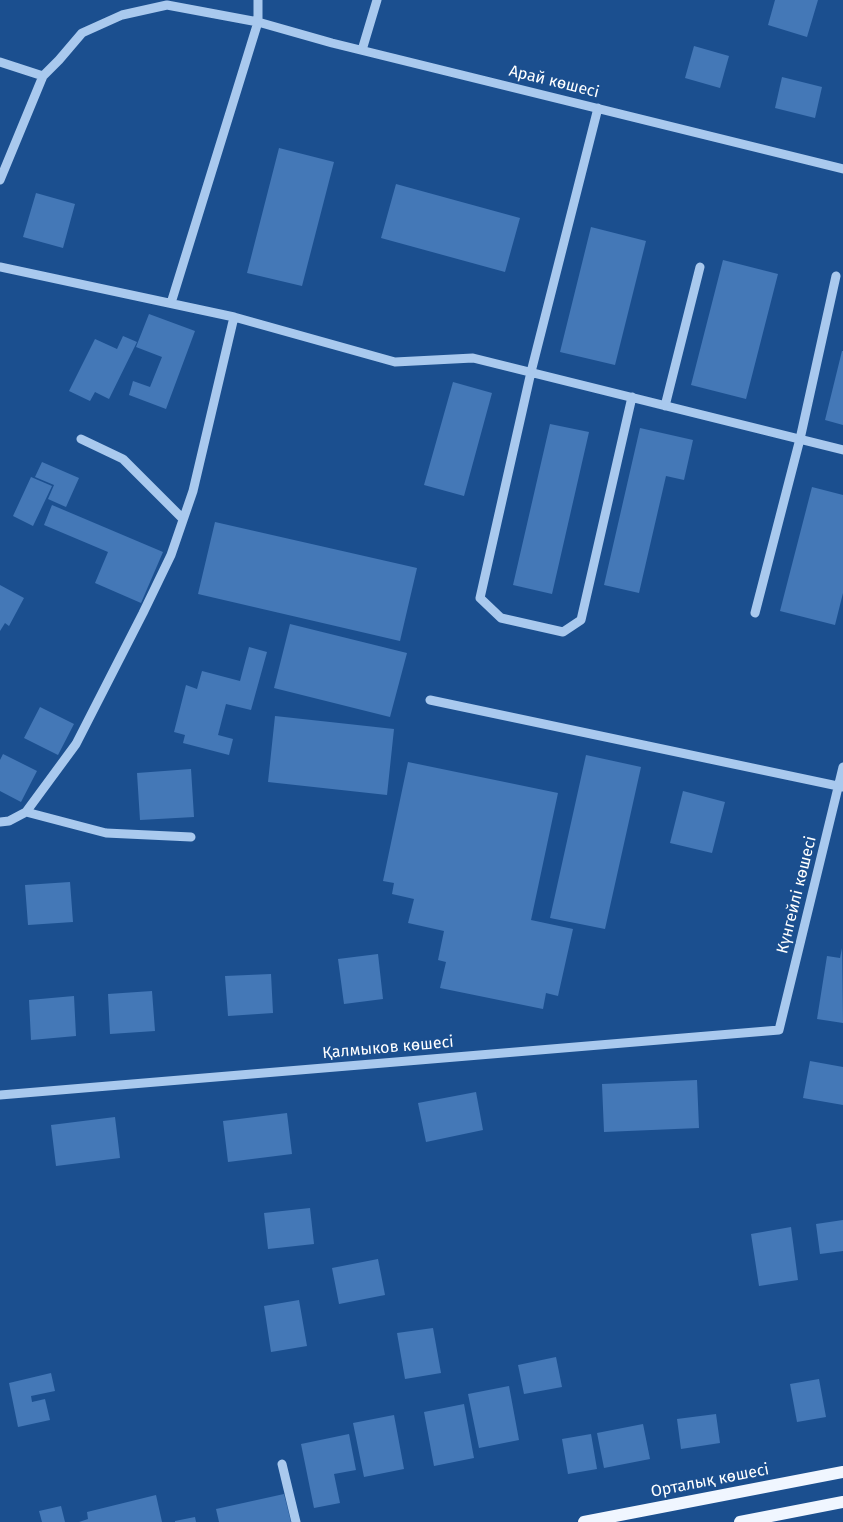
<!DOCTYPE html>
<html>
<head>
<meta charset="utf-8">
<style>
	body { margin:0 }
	canvas { display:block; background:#1b4f8f }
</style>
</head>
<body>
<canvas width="843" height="1522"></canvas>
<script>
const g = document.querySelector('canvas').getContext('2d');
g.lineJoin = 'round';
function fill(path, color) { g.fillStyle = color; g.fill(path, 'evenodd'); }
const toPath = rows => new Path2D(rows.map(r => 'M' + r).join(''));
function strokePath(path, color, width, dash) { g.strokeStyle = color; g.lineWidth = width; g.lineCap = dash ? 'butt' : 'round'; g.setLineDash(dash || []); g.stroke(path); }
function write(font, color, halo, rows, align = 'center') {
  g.font = font + ' "Fira Sans",sans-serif'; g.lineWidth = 4.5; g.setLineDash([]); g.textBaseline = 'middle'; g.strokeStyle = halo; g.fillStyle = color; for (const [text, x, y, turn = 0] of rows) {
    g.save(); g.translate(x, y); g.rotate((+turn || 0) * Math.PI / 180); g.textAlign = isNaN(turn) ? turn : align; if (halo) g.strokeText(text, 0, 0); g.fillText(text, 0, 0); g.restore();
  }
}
const building = toPath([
	[775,0,818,0,807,37,768,25],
	[694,46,729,56,720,88,685,78],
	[782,77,822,87,815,118,775,108],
	[279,148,334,162,302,286,247,273],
	[396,184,520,218,505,272,381,238],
	[36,193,75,204,63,248,23,237],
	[591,227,646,241,615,365,560,352],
	[723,260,778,274,746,399,691,385],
	[149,314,195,331,166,409,129,395,133,381,150,387,162,357,136,347],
	[123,336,137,342,109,399,95,392,90,401,69,391,95,339,117,349],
	[842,351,843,351,843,425,825,420],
	[453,382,492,393,464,496,424,485],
	[550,424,589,432,552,594,513,585],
	[640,428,693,440,684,480,666,476,639,593,604,585],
	[42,462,79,478,66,507,48,499,54,485,35,477],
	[31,477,52,486,33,526,13,516],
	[812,487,843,495,843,593,835,625,780,611],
	[52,505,163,552,141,603,95,583,108,552,44,525],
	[215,522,417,568,400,641,198,594],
	[0,585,24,598,9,626,5,623,0,631],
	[290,624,407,653,390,717,274,688],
	[249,647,267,652,251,710,226,704,218,735,233,739,229,755,183,743,185,735,174,732,186,685,197,689,202,671,240,681],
	[40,707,74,724,58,755,24,738],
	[275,716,394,729,387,795,268,782],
	[3,754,37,771,21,802,0,791,0,760],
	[586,755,641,767,605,929,550,918],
	[408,762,558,793,531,920,573,929,558,996,546,993,543,1009,440,988,446,962,438,960,444,931,408,923,414,899,392,894,394,883,383,881],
	[191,769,194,817,140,820,137,773],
	[683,791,725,802,712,853,670,843],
	[70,882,73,922,28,925,25,885],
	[842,948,843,1023,817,1019,827,956,840,958],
	[378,954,383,999,344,1004,338,959],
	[271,974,273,1013,228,1016,225,976],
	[152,991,155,1031,110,1034,108,994],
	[74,996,76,1036,31,1040,29,1000],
	[810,1061,843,1067,843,1105,803,1098],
	[697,1080,699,1128,604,1132,602,1084],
	[476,1092,483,1130,426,1142,418,1103],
	[287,1113,292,1154,228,1162,223,1121],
	[115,1117,120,1158,56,1166,51,1125],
	[310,1208,314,1244,268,1249,264,1213],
	[843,1220,843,1251,820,1254,816,1224],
	[791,1227,798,1280,759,1286,751,1234],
	[378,1259,385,1295,339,1304,332,1268],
	[299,1300,307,1346,271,1352,264,1306],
	[433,1328,441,1373,405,1379,397,1333],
	[556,1357,562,1387,524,1394,518,1365],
	[51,1373,55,1391,31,1396,32,1402,45,1399,50,1420,18,1427,9,1383],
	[819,1379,826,1417,797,1422,790,1384],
	[509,1386,519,1440,479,1448,468,1394],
	[464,1404,474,1458,434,1466,424,1412],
	[716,1414,720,1443,681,1449,677,1419],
	[394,1415,404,1469,364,1477,353,1423],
	[643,1424,650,1459,604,1468,597,1433],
	[349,1434,356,1470,334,1474,340,1503,314,1508,301,1444],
	[591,1434,597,1469,568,1474,562,1439],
	[284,1494,291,1522,219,1522,216,1509],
	[156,1495,162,1522,79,1522,88,1519,87,1512],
	[61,1506,65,1522,42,1522,39,1511],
	[195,1517,196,1522,175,1522,175,1521]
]);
const minor = toPath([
	[362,50,377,0],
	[0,62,43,76],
	[598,108,531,372,480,598,501,618,563,632,581,620,632,397],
	[0,180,43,76,59,60,82,33,122,15,167,5,258,22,332,43,843,169],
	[0,267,234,317,395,362,473,358,843,450],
	[171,303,258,22,258,0],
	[665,406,700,267],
	[81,439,123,459,183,519],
	[755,613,800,439,836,276],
	[430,700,843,787],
	[26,812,106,833,191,837],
	[0,822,9,821,26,812,76,744,143,613,171,555,193,491,234,317],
	[0,1095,779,1030,843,767],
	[282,1464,296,1522]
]);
const major = toPath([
	[584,1522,843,1472],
	[740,1522,843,1502]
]);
const streetNames = [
	["Арай көшесі",554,82,14],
	["Күнгейлі көшесі",797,895,-76],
	["Қалмыков көшесі",388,1048,-5],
	["Орталық көшесі",710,1481,-11]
];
fill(building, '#4478b7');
strokePath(minor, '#a9c9ee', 9);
strokePath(major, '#f0f6ff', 12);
write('16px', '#fff', '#1b4f8f', streetNames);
</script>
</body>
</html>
